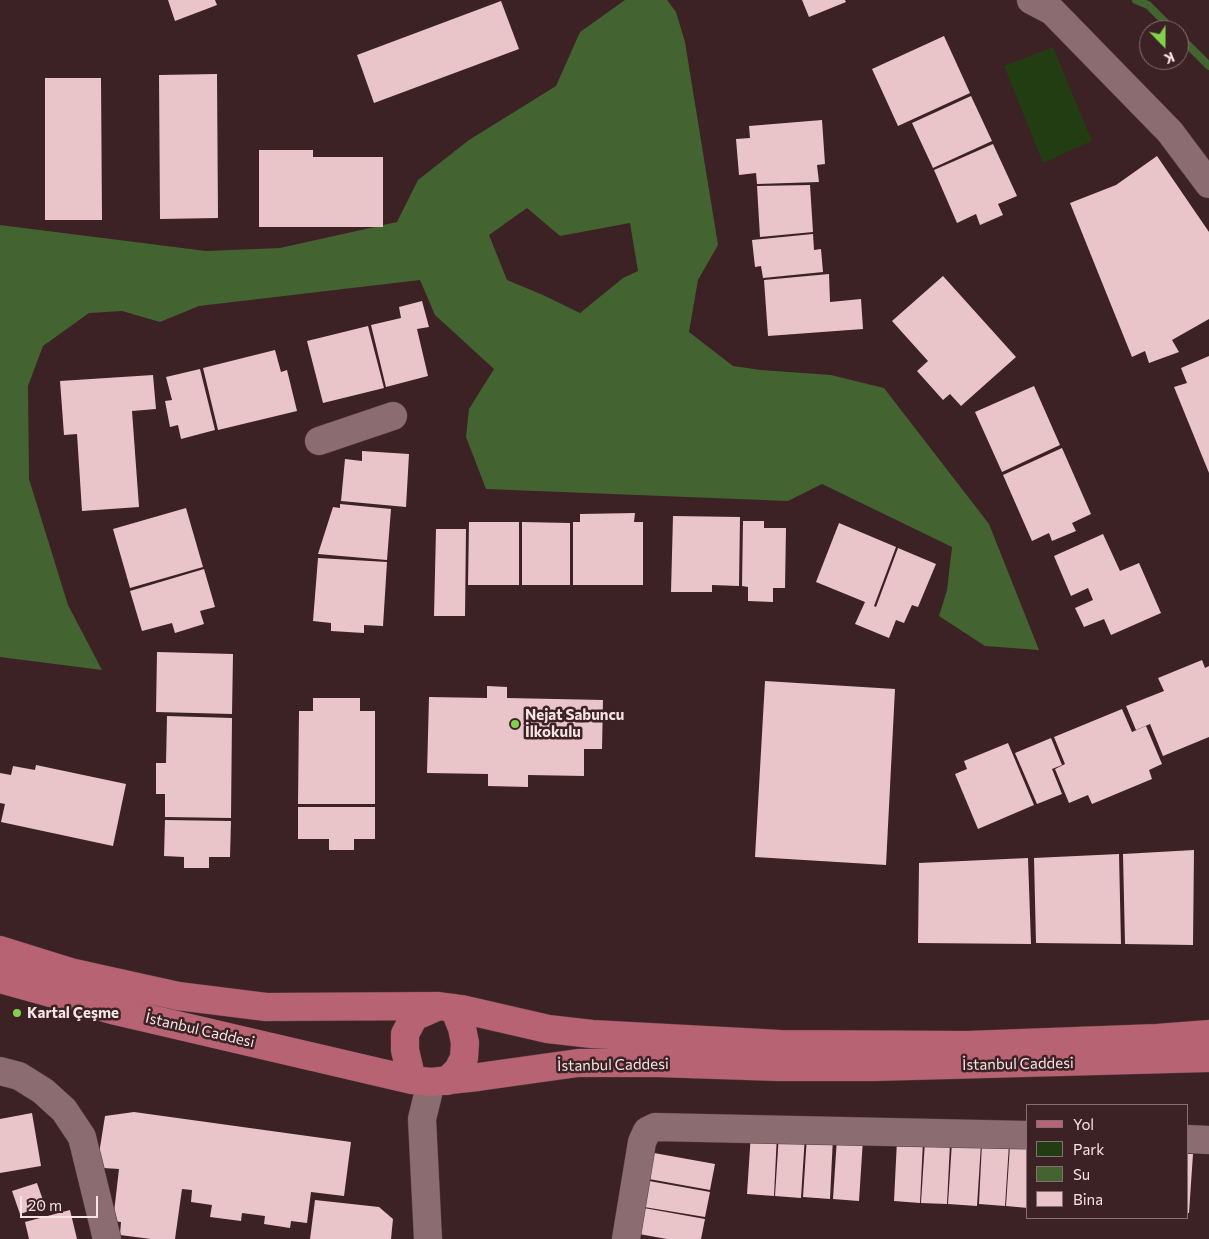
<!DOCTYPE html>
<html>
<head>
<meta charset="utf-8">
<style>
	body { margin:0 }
	#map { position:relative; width:1209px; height:1239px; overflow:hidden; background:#3c2125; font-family:Commissioner,sans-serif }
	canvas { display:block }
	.legend { position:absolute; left:1026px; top:1104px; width:162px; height:115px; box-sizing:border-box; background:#3c2125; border:1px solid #866f72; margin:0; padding:6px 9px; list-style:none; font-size:15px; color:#f6e4e6 }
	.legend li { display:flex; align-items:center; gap:10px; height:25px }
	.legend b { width:25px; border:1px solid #866f72 }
	.north { position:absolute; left:1139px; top:20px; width:50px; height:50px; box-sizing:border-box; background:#3c2125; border:1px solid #866f72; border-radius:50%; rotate:158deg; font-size:14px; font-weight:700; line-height:20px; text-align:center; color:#f6e4e6 }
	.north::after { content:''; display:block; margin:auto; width:18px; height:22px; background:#82d04f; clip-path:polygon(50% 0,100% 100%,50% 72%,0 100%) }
	.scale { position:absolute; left:20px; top:1196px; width:78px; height:22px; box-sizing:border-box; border:2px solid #f6e4e6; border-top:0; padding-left:6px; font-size:15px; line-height:18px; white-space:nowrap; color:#f6e4e6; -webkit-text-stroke:4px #3c2125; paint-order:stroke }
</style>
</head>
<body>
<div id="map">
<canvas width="1209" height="1239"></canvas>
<ul class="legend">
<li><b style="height:6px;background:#b76373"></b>Yol</li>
<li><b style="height:14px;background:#233d13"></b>Park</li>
<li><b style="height:14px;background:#436331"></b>Su</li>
<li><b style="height:14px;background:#e9c5ca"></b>Bina</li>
</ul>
<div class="north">K</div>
<div class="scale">20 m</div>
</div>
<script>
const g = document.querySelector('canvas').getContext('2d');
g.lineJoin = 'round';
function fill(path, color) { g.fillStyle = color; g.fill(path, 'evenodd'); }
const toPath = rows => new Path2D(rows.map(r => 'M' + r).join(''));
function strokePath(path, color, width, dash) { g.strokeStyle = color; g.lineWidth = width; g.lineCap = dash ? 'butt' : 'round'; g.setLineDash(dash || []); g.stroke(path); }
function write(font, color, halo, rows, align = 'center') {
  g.font = font + ' Commissioner,sans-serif'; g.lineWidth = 5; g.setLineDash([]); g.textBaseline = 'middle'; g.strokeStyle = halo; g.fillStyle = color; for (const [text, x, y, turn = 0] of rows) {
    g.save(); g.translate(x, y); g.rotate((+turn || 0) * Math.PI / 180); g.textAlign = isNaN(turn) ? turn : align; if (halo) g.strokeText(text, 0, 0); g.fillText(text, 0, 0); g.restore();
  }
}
const green = toPath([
	[1053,47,1092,141,1043,163,1004,66]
]);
const water = toPath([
	[625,0,667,0,676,12,685,42,718,245,698,280,689,332,733,366,761,370,831,375,884,388,989,524,1039,650,985,646,939,616,947,590,952,547,822,484,788,501,486,489,466,437,469,409,494,369,435,315,420,280,199,306,160,322,122,311,89,313,43,346,28,386,29,479,68,605,102,670,0,657,0,225,206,251,280,248,397,222,418,180,469,140,556,86,580,32],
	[527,208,560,236,630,223,638,271,623,278,580,313,543,295,507,280,489,235]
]);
const stream = toPath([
	[1136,0,1148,5,1173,30],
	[1179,36,1209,66]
]);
const building = toPath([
	[168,0,215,0,217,5,175,21],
	[802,0,845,0,846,2,809,17],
	[501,1,519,49,374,103,357,55],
	[944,36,970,93,898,126,872,69],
	[217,74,218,218,160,219,159,75],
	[45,78,101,78,102,220,45,220],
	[971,96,992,141,933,168,912,123],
	[822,120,825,164,817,165,819,182,757,184,756,173,739,175,736,139,750,138,749,126],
	[993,144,1017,196,998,204,1003,215,980,225,976,214,957,223,934,170],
	[259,150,313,150,313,157,383,157,383,227,259,227],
	[1157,156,1209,232,1209,319,1172,340,1179,352,1149,363,1145,351,1132,357,1070,203,1116,185],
	[810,185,813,232,760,237,757,186],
	[813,234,814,250,821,249,823,272,763,278,761,266,755,267,752,240],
	[829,274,830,302,861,299,863,329,768,336,764,280],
	[943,276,1016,357,961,406,950,394,943,400,917,371,928,361,892,321],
	[422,301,429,327,417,329,428,376,386,387,371,325,401,318,399,307],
	[368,326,384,388,323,403,307,341],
	[275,350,281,372,287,370,297,411,218,430,203,368],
	[1209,356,1209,473,1174,387,1187,383,1181,368],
	[200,369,215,430,181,439,178,425,170,427,165,401,172,400,166,377],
	[153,375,156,409,132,411,139,507,82,511,77,434,64,435,60,381],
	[1034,386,1060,445,1002,472,975,412],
	[1062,448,1091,514,1072,523,1076,531,1052,541,1049,533,1032,541,1003,475],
	[362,451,409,454,406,507,341,501,345,459,362,461],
	[340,504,391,509,387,560,318,554,333,507,340,508],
	[186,508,203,567,130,588,113,529],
	[635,513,634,522,643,522,643,585,573,585,573,522,580,522,580,514],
	[673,516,740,517,739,586,712,585,712,592,671,592],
	[743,521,764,521,764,528,786,528,785,588,773,588,773,602,748,601,748,587,742,586],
	[469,522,519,522,519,585,468,585],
	[522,522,570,523,570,585,522,585],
	[839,523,896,547,874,606,876,607,898,548,936,564,918,607,912,605,904,623,896,620,889,638,855,624,865,602,816,582],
	[436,529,466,529,465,616,434,616],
	[1103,534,1120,571,1139,563,1161,613,1111,635,1104,619,1084,627,1075,608,1093,600,1088,588,1071,596,1054,556],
	[318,558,387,562,383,626,364,625,364,633,331,631,331,623,313,621],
	[204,569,215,607,200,611,204,624,175,633,172,623,142,631,130,591],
	[157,652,233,654,232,714,156,712],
	[1202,660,1205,668,1209,666,1209,737,1163,756,1150,724,1136,730,1126,706,1164,691,1158,678],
	[765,681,895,689,886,865,755,857],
	[487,686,507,687,507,698,603,700,602,749,584,749,584,776,528,775,528,787,488,786,488,774,427,773,429,697,487,698],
	[313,698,360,698,360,711,375,711,375,804,298,804,299,711,313,711],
	[1122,709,1132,732,1146,726,1162,764,1149,770,1152,779,1092,804,1088,795,1069,803,1055,769,1065,764,1054,737],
	[167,716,232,718,231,818,165,817,165,794,156,794,156,763,166,763],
	[1051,738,1062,765,1052,769,1062,794,1037,804,1015,753],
	[1008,743,1034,805,978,829,955,774,967,769,964,761],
	[36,765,126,784,113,846,1,822,5,804,0,803,0,773,11,775,13,766,35,770],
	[298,807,375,807,375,839,354,839,354,850,329,850,329,839,298,839],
	[165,820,231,821,230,857,209,857,209,868,184,868,184,857,164,856],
	[1194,850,1193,945,1125,944,1123,854],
	[1119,854,1121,944,1036,943,1034,858],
	[1028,858,1031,944,918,943,919,863],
	[134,1112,351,1142,344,1196,311,1192,307,1223,291,1221,290,1228,264,1224,265,1216,242,1213,241,1221,210,1217,212,1205,191,1202,192,1190,182,1189,175,1239,151,1239,120,1235,121,1222,113,1221,119,1169,103,1168,99,1154,105,1116],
	[32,1113,41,1166,0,1173,0,1119],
	[751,1133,777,1134,774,1196,747,1194],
	[779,1134,805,1135,801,1198,775,1196],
	[807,1136,833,1137,830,1199,803,1197],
	[837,1138,863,1139,859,1201,833,1199],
	[897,1140,923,1141,920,1203,894,1201],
	[925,1141,950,1143,947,1204,921,1203],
	[952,1142,981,1144,977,1206,948,1204],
	[982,1143,1009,1144,1005,1206,979,1204],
	[1010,1145,1028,1146,1028,1208,1006,1206],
	[654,1153,715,1164,710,1190,649,1179],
	[1188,1154,1193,1154,1189,1213,1188,1213],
	[649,1181,710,1192,705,1217,644,1207],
	[37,1183,45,1206,20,1214,12,1191],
	[315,1200,379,1207,393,1219,391,1239,310,1239],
	[644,1208,705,1219,701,1239,667,1239,639,1234],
	[70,1210,77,1239,29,1239,25,1222]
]);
const minor = toPath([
	[1031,0,1052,11,1170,132,1209,184],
	[319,441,393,416],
	[0,1071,19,1076,43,1091,64,1110,82,1137,107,1239],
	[1188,1139,1209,1140],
	[428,1239,422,1119,431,1082],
	[626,1239,642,1142,647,1131,655,1127,1028,1135]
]);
const major = toPath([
	[0,950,74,973,178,996,266,1007,439,1006,461,1009,548,1029,592,1034,780,1044,968,1045,1157,1038,1209,1034],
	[0,979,112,1010,412,1080,431,1082,478,1077,578,1063,657,1063,778,1067,874,1067,1209,1058],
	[412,1080,405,1050,405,1034,414,1017,439,1006],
	[447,1081,458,1070,464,1058,465,1043,462,1028,454,1008]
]);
const markers = [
	[515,724,5,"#82d04f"],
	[17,1013,5,"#82d04f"]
];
const poiNames = [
	["Nejat Sabuncu",525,715],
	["İlkokulu",525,732],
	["Kartal Çeşme",27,1013]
];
const streetNames = [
	["İstanbul Caddesi",200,1030,13],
	["İstanbul Caddesi",1018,1064,-1],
	["İstanbul Caddesi",613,1065,-1]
];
fill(green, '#233d13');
fill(water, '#436331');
strokePath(stream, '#436331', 8);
fill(building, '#e9c5ca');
strokePath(minor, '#553e43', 29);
strokePath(major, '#553e43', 29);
strokePath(minor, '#8b6c70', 28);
strokePath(major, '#b76373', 28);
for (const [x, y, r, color] of markers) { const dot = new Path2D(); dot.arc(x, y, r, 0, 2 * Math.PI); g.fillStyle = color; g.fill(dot); strokePath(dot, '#3c2125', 2); }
write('bold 15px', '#f6e4e6', '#3c2125', poiNames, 'left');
write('15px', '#f6e4e6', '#3c2125', streetNames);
</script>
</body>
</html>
